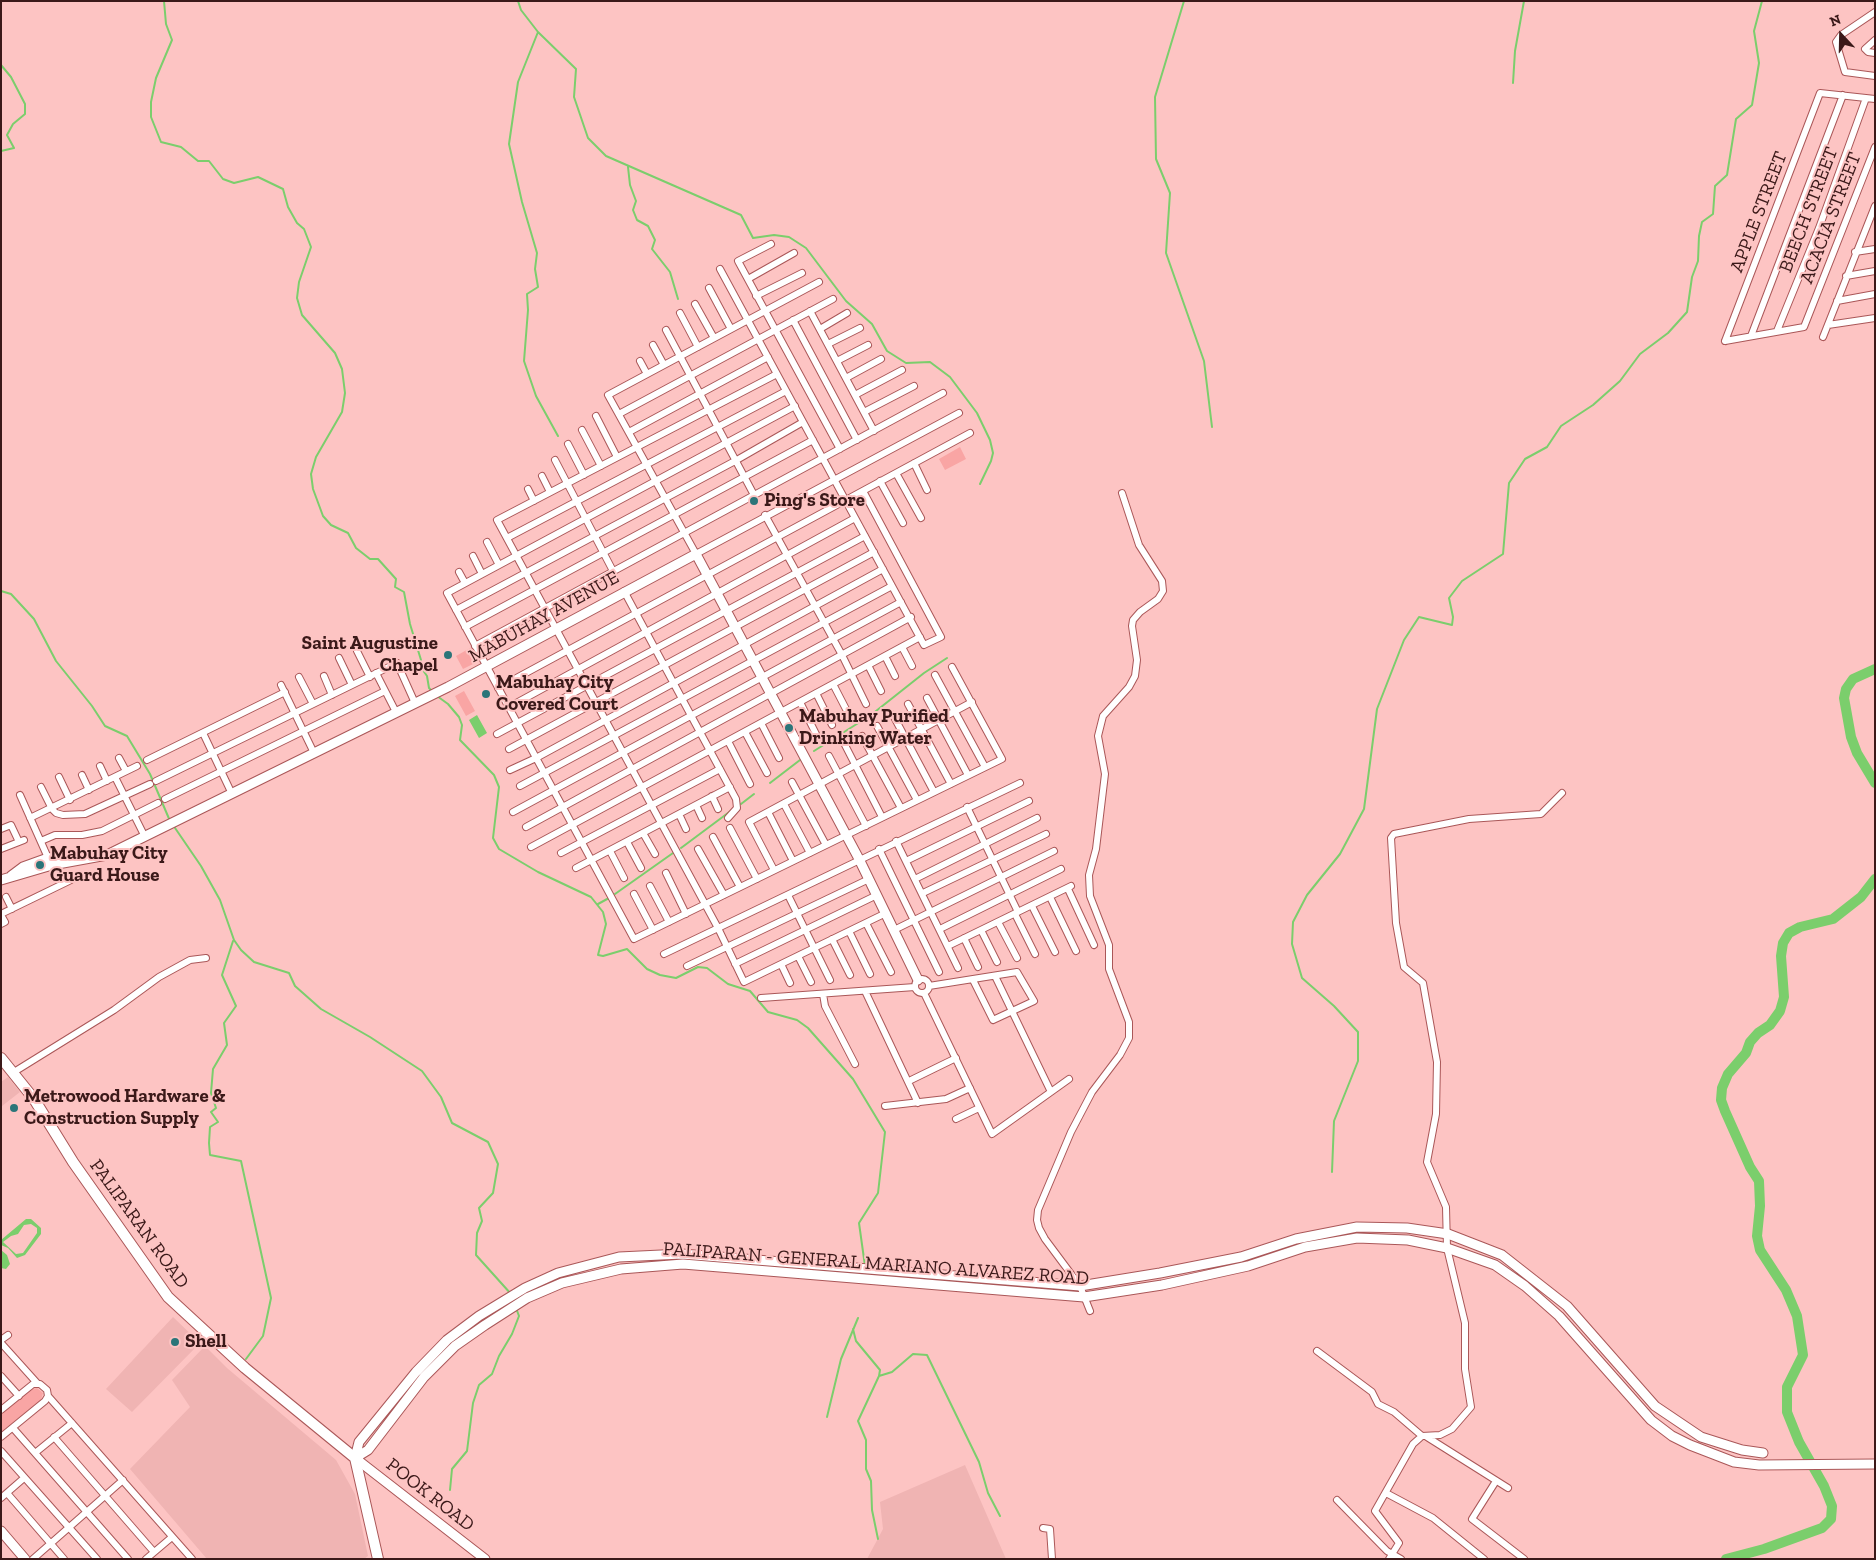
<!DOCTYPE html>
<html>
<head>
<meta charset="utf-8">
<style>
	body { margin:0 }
	#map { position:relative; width:1876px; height:1560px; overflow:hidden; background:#fdc4c3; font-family:"Zilla Slab",serif }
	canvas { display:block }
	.frame { position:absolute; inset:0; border:2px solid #3b1919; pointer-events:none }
	.north { position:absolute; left:1816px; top:10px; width:50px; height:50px; -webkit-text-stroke:4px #fdc4c3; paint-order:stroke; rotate:339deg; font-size:14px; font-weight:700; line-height:20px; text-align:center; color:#3b1919 }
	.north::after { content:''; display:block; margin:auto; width:18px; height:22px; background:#3b1919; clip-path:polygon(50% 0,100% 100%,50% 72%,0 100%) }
</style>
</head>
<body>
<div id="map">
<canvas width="1876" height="1560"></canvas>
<div class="frame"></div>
<div class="north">N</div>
</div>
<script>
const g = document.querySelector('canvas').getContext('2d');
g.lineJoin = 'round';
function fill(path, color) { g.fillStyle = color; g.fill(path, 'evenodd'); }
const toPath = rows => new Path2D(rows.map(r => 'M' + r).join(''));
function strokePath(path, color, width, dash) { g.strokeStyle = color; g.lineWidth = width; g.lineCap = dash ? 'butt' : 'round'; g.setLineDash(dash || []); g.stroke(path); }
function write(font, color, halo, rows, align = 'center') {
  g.font = font + ' "Zilla Slab",serif'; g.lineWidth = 4; g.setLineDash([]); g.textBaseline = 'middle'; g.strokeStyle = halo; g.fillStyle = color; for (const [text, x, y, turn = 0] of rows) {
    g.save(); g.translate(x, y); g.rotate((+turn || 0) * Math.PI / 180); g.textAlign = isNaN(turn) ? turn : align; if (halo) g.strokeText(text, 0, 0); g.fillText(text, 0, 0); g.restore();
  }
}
const built = toPath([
	[8,1077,20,1092,2,1106,1,1082],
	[173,1317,200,1343,132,1412,106,1389],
	[205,1346,227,1368,336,1460,355,1494,368,1556,364,1559,207,1559,130,1469,190,1407,172,1380],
	[965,1465,1006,1559,867,1559,883,1529,880,1502]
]);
const green = toPath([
	[960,447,966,459,945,470,939,459],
	[472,647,479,661,463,669,456,656],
	[464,691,475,711,466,716,455,696],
	[37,1388,43,1393,41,1400,1,1432,1,1414,32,1389]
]);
const water = toPath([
	[477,715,487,733,479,738,469,720],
	[26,1219,31,1219,41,1228,41,1234,25,1255,17,1258,8,1248,1,1245,1,1240],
	[31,1224,37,1228,37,1233,23,1253,16,1254,3,1242,11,1236,18,1234,24,1225],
	[1,1250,7,1255,10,1264,6,1269,1,1268]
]);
const stream = toPath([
	[164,1,166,24,172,40,156,78,151,102,151,117,161,142,181,147,198,161,209,161,223,179,234,183,258,177,283,189,288,207,297,223,304,229,311,247,299,282,297,298,302,315,335,353,342,369,345,393,342,412,316,457,311,474,313,489,323,516,331,525,348,533,356,548,370,559,378,559,396,579,395,587,404,592,410,624,421,660,420,666,427,676,429,688,432,691],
	[518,1,521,10,538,32,576,69,574,97,588,138,606,156,741,215,753,238,774,235,789,237,806,248,846,301,872,324,887,351,906,363,930,362,950,377,977,413,990,440,993,453,991,461,980,484],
	[1184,1,1155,97,1156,159,1170,193,1166,253,1204,361,1212,427],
	[538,32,518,82,509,144,522,202,537,253,535,269,538,287,527,294,528,310,524,361,536,396,558,436],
	[1,65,11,77,25,104,25,114,13,124,7,135,14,148,1,151],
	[1513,83,1515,51,1524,1],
	[628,167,630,185,636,201,633,210,637,220,648,226,655,240,652,249,670,272,678,299],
	[1,591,11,594,34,619,56,661,92,706,105,726,127,736,150,774,170,821],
	[437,696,448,704,459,717,462,725,460,740,494,775,499,787,493,838,499,849,538,872,591,897,603,912,606,924,598,955,603,956,627,949,647,969,660,975,676,978,698,967,707,968,728,984,750,991,768,1012,797,1020,808,1028,853,1079,885,1132,878,1193,859,1223,865,1266],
	[814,751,871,715,924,673,947,658],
	[770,783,800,760],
	[741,804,754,794],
	[173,825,201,866,220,900,234,940,241,950,254,962,289,973,295,986,321,1009,370,1037,422,1071,441,1097,452,1123,488,1142,498,1164,493,1193,479,1208,482,1221,477,1233,476,1255,511,1294],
	[681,848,732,810],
	[615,894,673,853],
	[598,904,609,898],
	[233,941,222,975,236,1006,224,1023,227,1045,213,1069,211,1093,216,1108,211,1112,218,1122,210,1127,209,1143,210,1155,241,1161,271,1298,263,1336,246,1359],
	[1332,1172,1334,1121,1358,1061,1358,1032,1334,1006,1302,978,1292,944,1293,922,1307,895,1340,854,1364,809,1377,709,1404,640,1419,617,1452,625,1453,617,1449,598,1462,581,1503,554,1509,483,1525,459,1547,447,1561,426,1593,405,1620,381,1640,354,1668,333,1687,312,1692,277,1698,261,1699,236,1702,222,1713,214,1715,186,1727,175,1736,119,1752,105,1759,63,1754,31,1762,1],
	[853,1329,856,1341,880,1370,879,1376,858,1421,866,1440,866,1469,871,1481,872,1510,878,1539],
	[879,1376,892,1372,913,1354,927,1355,979,1462,988,1493,1000,1516],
	[827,1417,841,1359,858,1318],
	[450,1490,452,1469,467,1451,473,1403,479,1385,492,1374,499,1356,512,1334,519,1316,516,1308]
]);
const river = toPath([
	[1875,669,1853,679,1846,689,1844,698,1851,737,1857,753,1875,783],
	[1726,1559,1764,1549,1822,1528,1831,1519,1832,1506,1824,1486,1799,1442,1787,1412,1787,1387,1803,1355,1797,1316,1786,1290,1760,1250,1757,1236,1760,1206,1759,1181,1750,1167,1725,1111,1721,1100,1722,1088,1728,1074,1746,1053,1750,1042,1758,1033,1770,1025,1780,1011,1784,997,1781,956,1783,943,1789,933,1800,927,1833,919,1861,897,1875,879]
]);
const street = toPath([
	[1875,12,1841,35,1836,42,1845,72,1875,76],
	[1875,40,1865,49,1868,52,1875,53],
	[771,244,738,261,840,449],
	[1855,252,1875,249],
	[720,269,924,645,941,637,863,491],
	[1846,276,1875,271],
	[748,279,794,253],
	[819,282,608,395,696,554,959,413],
	[709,288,731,329],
	[756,296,802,273],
	[1837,301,1875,294],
	[695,304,714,338],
	[810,311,874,431],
	[680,313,698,347],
	[793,320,857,440],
	[1828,325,1875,318],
	[820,329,847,313],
	[666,330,754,495],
	[1777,331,1819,228,1866,98],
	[1751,336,1843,95],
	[1823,337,1875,206],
	[1725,341,1820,93,1875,99],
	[1725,341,1804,327,1875,147],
	[828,344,860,328],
	[653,345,664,365],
	[640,361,647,374],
	[837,361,868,345],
	[777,374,497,520,718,928,744,982,886,913],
	[846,378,881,359],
	[855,395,902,370],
	[795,406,447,593,634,939,1002,759,952,667],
	[864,412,914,386],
	[619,414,833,299],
	[596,416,617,457],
	[582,430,601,466],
	[629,432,768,357],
	[568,444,584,475],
	[555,460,613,571],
	[914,463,927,490],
	[896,473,921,518],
	[542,476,550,492],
	[880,481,903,523],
	[528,489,534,501],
	[765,515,842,655,866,704],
	[507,538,786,391],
	[487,542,499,565],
	[473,556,482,574],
	[459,572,465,583],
	[624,591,736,799,737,808,728,818],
	[456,610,735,461,803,422],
	[465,627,813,440],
	[475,646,943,393],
	[902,647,912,666],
	[357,651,370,677],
	[885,656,895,676],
	[339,658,352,685],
	[868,665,881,691],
	[376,673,396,712],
	[935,675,985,767],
	[324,676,332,695],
	[299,677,313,704],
	[833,684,848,713],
	[281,685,314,753],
	[498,688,970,433],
	[816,693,832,725],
	[927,698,968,775],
	[800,702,818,738],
	[908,704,951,784],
	[509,707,855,518],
	[893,715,934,792],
	[761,723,779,758],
	[877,726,917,800],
	[745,732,767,773],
	[203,733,232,794],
	[497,734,865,536],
	[862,736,901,808],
	[728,741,750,784],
	[845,745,882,817],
	[509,749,874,552],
	[829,756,866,826],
	[119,758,126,771],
	[147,760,285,692],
	[100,766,107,781],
	[510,770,536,758,883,569],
	[82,775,89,790],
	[59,777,70,800],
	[115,777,145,837],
	[156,781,397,663,415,703],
	[792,782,826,845],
	[520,786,892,586],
	[41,787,52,809,56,813,63,815,85,814,150,784],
	[20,795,49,860],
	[712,796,718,809],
	[165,799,385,691],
	[784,804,810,853],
	[696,805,702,818],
	[967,807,1018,912],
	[513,812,901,602],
	[768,812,793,861],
	[679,814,686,829],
	[30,818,137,766],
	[526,827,911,617],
	[730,828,757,879],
	[1,829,11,825,19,842],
	[643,833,655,854],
	[713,837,740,887],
	[41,841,55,835,82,835,102,831,158,803],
	[896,841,958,968],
	[627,842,641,868],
	[531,847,920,637],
	[1,849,24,840],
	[698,849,724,895],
	[879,849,939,972],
	[610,851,624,878],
	[561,853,720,769],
	[906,861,1029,801],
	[576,868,730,787],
	[774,870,749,822,972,702],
	[666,873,686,914],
	[915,879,1037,818],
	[650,886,669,922],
	[1068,889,1094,945],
	[923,893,1046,834],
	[634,894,653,930],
	[788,895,830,980],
	[6,897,12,909],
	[1050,897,1076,951],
	[1032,906,1055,952],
	[1,914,71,880],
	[1015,914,1035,954],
	[1,915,5,922,1,924],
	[998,922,1017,958],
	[866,923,891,972],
	[940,929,1061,869],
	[894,930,1054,851],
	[981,930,997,962],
	[849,931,870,974],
	[964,938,978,967],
	[832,939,850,975],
	[948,946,1071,886],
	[664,954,1020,783],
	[798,956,811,982],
	[735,964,877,895],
	[781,964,790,983],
	[687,966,869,879],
	[995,976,1051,1092],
	'915 986a7 7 0 1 1 14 0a7 7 0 1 1-14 0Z',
	[929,986,1017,972,1034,1001,993,1020,973,980],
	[865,991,918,1103],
	[924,993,992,1134,1069,1079],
	[823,994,825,1006,855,1064],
	[761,998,915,987],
	[14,1072,114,1010,159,977,190,960,206,958],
	[909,1081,956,1058],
	[885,1106,946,1099,970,1088],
	[956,1119,979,1108],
	[1090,1311,1080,1286,1045,1239,1039,1228,1037,1220,1038,1210,1071,1132,1092,1092,1120,1055,1129,1038,1129,1022,1109,969,1109,945,1090,896,1089,875,1096,849,1105,774,1098,736,1103,716,1129,687,1135,676,1137,660,1132,626,1133,620,1140,612,1158,599,1163,591,1162,581,1139,545,1122,493],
	[1,1340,8,1335],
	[1,1343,37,1383],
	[1317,1351,1372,1392,1378,1404,1394,1412,1422,1436],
	[1,1376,19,1396],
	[48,1396,192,1559],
	[1,1410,33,1384,40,1384,47,1390,48,1396,45,1401,1,1437],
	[13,1428,128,1559],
	[54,1437,154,1552],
	[1427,1437,1508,1488],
	[1,1451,97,1559],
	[35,1453,72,1423],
	[1496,1481,1472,1519,1524,1559],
	[7,1493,64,1559],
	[1386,1493,1433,1518,1484,1559],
	[1,1498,24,1478],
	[1337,1500,1387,1551,1401,1559],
	[1043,1528,1050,1529,1052,1559],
	[33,1559,123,1480],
	[146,1559,172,1537],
	[1389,1559,1399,1543,1375,1511,1413,1444,1422,1436,1440,1435,1452,1429,1471,1407,1465,1369,1465,1323,1447,1248,1446,1207,1427,1162,1436,1114,1437,1062,1423,983,1404,967,1396,923,1391,838,1394,834,1469,819,1541,814,1562,793]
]);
const secondary = toPath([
	[11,876,23,867,48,858,67,856,78,858],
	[1,880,52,865,107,855,448,687,696,554,859,859,918,980],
	[355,1458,368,1450,424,1377,455,1346,485,1325,527,1298,562,1283,621,1269,683,1264,1084,1297,1162,1285,1248,1266,1305,1247,1357,1238,1408,1240,1447,1248,1495,1265,1525,1286,1559,1316,1651,1420,1672,1436,1690,1445,1734,1462,1759,1465,1875,1464],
	[355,1458,359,1442,416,1372,447,1340,479,1316,525,1288,558,1273,619,1257,682,1254,1080,1286,1160,1273,1241,1257,1296,1239,1357,1227,1407,1228,1448,1234,1502,1255,1567,1306,1655,1406,1701,1437,1742,1450,1763,1453],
	[355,1458,485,1559],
	[1,1531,25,1559]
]);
const primary = toPath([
	[1,1058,34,1099,73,1162,168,1297,245,1368,355,1458,378,1559]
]);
const markers = [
	[754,501,5,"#2b7579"],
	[448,655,5,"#2b7579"],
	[486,694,5,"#2b7579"],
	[789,728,5,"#2b7579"],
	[40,865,5,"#2b7579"],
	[14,1108,5,"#2b7579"],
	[175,1342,5,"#2b7579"]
];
const streetNames = [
	["BEECH STREET",1809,210,-69],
	["APPLE STREET",1759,212,-69],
	["ACACIA STREET",1831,218,-69],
	["MABUHAY AVENUE",544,617,-29],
	["PALIPARAN ROAD",139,1224,54],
	["PALIPARAN - GENERAL MARIANO ALVAREZ ROAD",876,1264,4],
	["POOK ROAD",430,1495,38]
];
const poiNames = [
	["Ping's Store",764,501],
	["Saint Augustine",438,644,"right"],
	["Chapel",438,666,"right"],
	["Mabuhay City",496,683],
	["Covered Court",496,705],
	["Mabuhay Purified",799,717],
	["Drinking Water",799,739],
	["Mabuhay City",50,854],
	["Guard House",50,876],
	["Metrowood Hardware &",24,1097],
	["Construction Supply",24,1119],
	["Shell",185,1342]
];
fill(built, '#f0b4b3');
fill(green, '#f9a5a4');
fill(water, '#7bce6c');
strokePath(stream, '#7bce6c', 2);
strokePath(river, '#7bce6c', 10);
strokePath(street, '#aa5758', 8);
strokePath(secondary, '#aa5758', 11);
strokePath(primary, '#aa5758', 12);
strokePath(street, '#fff', 6);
strokePath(secondary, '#fff', 9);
strokePath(primary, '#fff', 10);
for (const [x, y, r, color] of markers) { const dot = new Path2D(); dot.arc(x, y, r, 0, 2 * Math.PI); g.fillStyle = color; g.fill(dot); strokePath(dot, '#fdc4c3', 2); }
write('19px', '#3b1919', '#fdc4c3', streetNames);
write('bold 19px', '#3b1919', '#fdc4c3', poiNames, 'left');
</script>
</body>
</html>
